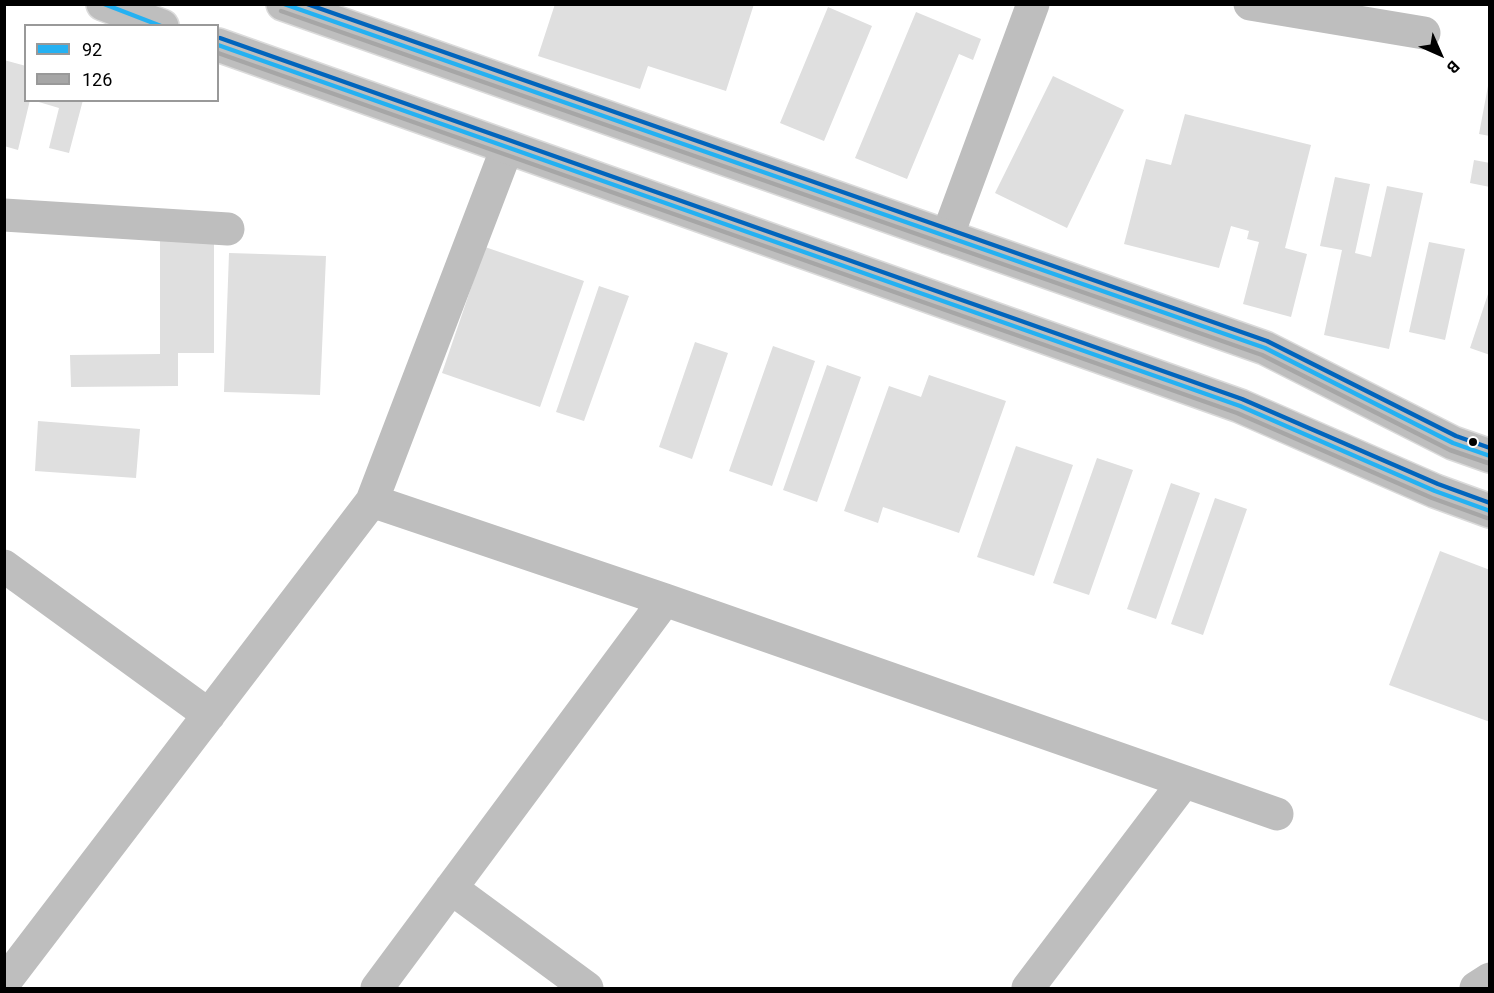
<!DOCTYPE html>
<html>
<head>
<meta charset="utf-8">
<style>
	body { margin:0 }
	#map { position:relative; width:1494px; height:993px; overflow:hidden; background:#fff; font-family:Roboto,sans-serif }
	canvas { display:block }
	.frame { position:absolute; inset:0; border:6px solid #000; pointer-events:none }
	.legend { position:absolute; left:24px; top:24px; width:195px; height:78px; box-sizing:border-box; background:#fff; border:2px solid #999; margin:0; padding:8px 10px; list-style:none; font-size:18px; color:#000 }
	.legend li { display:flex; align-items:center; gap:12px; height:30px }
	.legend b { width:30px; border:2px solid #999 }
	.north { position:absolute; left:1410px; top:24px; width:60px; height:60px; -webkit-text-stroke:4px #fff; paint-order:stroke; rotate:135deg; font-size:16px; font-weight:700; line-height:24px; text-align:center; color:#000 }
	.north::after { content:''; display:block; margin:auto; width:21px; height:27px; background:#000; clip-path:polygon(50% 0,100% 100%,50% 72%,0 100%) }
</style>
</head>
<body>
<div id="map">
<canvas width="1494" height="993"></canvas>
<div class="frame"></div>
<ul class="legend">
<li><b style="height:8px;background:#25b1f2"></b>92</li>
<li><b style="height:8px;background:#a6a6a6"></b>126</li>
</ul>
<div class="north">B</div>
</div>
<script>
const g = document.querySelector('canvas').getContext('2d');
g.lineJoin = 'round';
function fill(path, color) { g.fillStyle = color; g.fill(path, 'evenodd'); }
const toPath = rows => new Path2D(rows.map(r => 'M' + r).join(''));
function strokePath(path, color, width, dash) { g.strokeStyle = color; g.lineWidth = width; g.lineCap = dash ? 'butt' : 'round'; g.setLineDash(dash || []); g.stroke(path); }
const building = toPath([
	[555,4,754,4,726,91,648,66,640,89,538,56],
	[828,7,872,26,824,141,780,123],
	[916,12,981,39,973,60,959,54,907,179,855,158],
	[4,60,26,66,26,100,30,100,18,150,4,146],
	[1053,76,1124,110,1067,228,995,193],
	[1488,86,1490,86,1490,136,1479,134],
	[32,100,83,100,69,153,49,148,59,108],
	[1185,114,1311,145,1285,248,1307,254,1291,317,1243,304,1259,242,1247,239,1249,231,1231,226,1219,268,1124,244,1146,159,1171,165],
	[1474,160,1490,163,1490,187,1470,183],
	[1335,177,1370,184,1355,253,1371,257,1387,186,1423,193,1389,349,1324,335,1342,250,1320,246],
	[214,238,214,353,178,353,178,386,71,387,70,355,160,354,160,239],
	[1429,242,1465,249,1445,340,1409,332],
	[485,247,584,281,540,407,442,373],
	[229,253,326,256,320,395,224,392],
	[599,286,629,296,584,421,556,412],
	[1489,291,1490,291,1490,355,1470,348],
	[695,342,728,353,692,459,659,447],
	[773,346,815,361,772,486,729,471],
	[827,365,861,377,817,502,783,490],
	[929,375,1006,401,959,533,883,507,878,523,844,511,889,386,921,397],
	[38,421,140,429,136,478,35,471],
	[1016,446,1073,465,1034,576,977,557],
	[1097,458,1133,470,1089,595,1053,583],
	[1171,483,1200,493,1156,619,1127,609],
	[1215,498,1247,509,1203,635,1171,624],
	[1440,551,1490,570,1490,722,1389,685]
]);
const minor = toPath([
	[1250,4,1424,33],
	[4,215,228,229],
	[947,237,1033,4],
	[372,501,665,600,1277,814],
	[4,566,209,715],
	[451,888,587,988],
	[4,983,372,501,507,148],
	[377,988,665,600],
	[1028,988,1184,782],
	[1476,988,1490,979]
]);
const highway = toPath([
	[103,4,162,26],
	[283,4,1265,348,1453,443,1490,456],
	[218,45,1240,406,1435,491,1490,511]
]);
const bus1 = toPath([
	[104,4,161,26],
	[284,4,1265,348,1453,443,1490,456],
	[218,45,1240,406,1435,491,1490,511]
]);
const bus2 = toPath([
	[281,11,1262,355,1450,450,1488,463],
	[218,53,1237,413,1432,498,1487,518]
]);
const bus3 = toPath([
	[307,4,1267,341,1456,436,1490,448],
	[220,38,1242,399,1438,484,1490,503]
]);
const markers = [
	[1473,442,5,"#000"]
];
fill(building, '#dfdfdf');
strokePath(highway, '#dbdbdb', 36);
strokePath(minor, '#bebebe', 33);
strokePath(highway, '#bebebe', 33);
strokePath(bus1, '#25b1f2', 4.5);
strokePath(bus2, '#a6a6a6', 4.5);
strokePath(bus3, '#0065bd', 4.5);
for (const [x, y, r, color] of markers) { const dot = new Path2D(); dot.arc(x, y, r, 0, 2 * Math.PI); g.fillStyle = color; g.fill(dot); strokePath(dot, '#fff', 2); }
</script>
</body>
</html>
